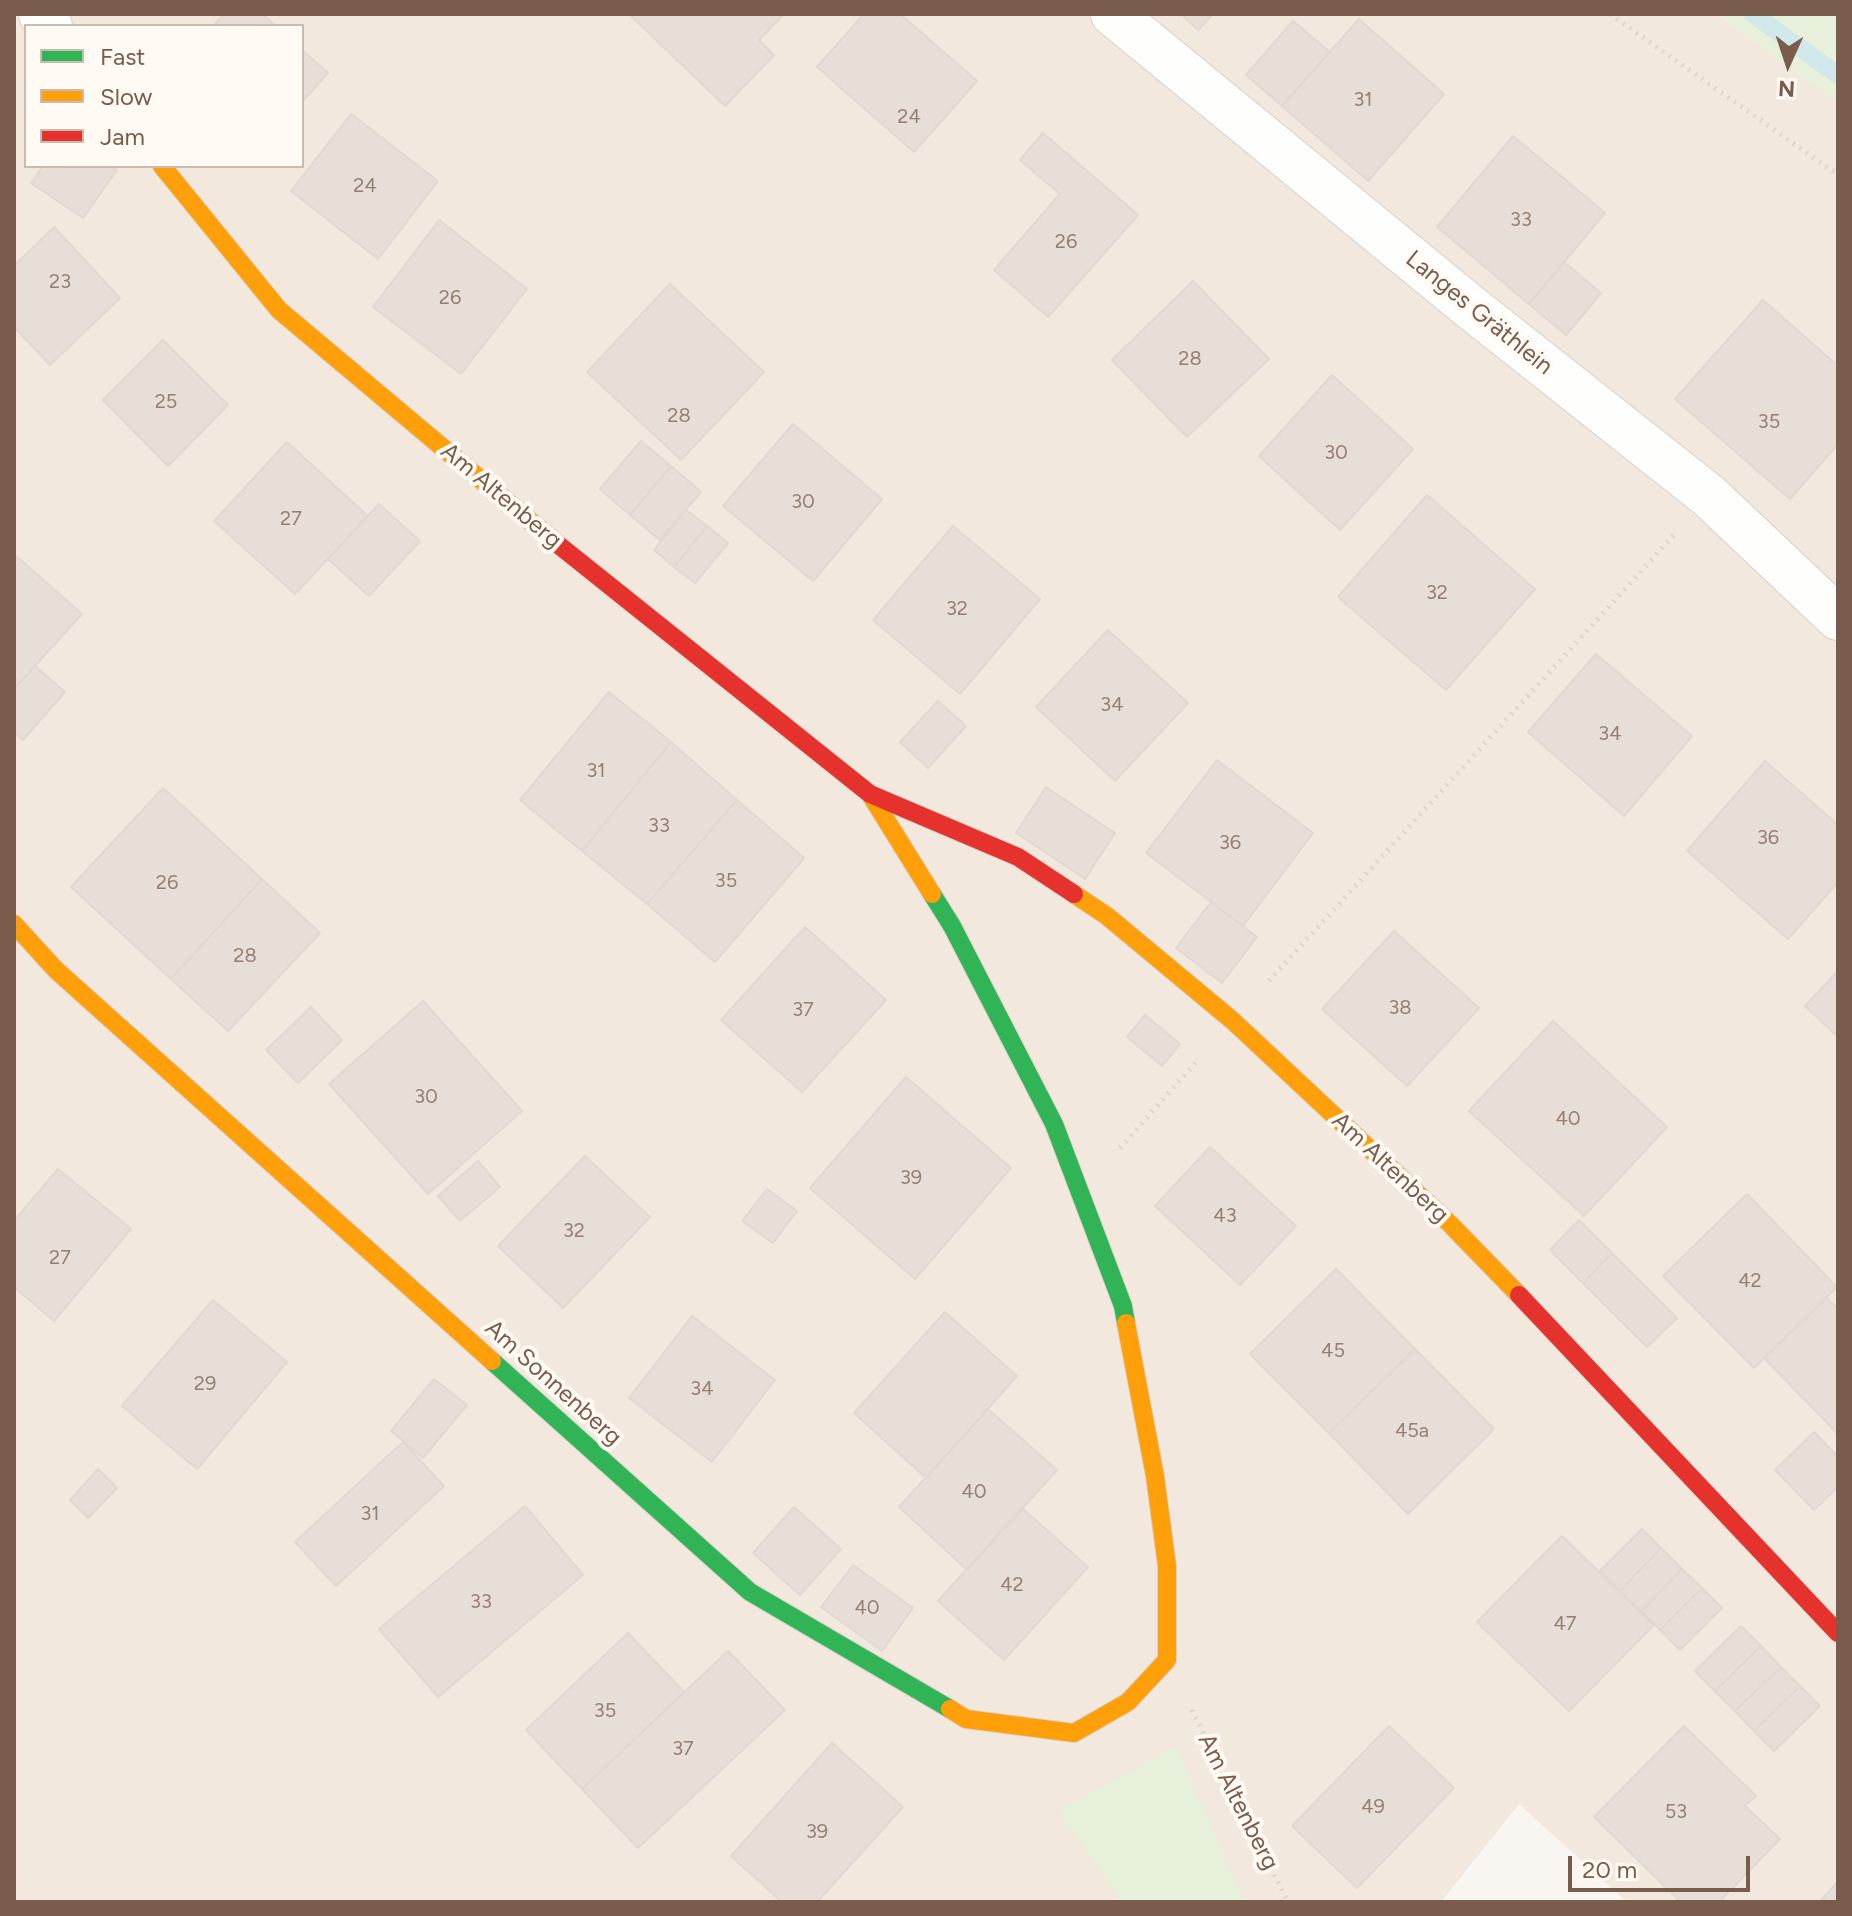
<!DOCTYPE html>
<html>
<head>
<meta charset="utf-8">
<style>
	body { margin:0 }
	#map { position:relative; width:1852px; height:1916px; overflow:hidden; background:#f9f5f0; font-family:Figtree,sans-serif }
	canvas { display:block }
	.frame { position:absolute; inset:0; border:16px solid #7a5c4d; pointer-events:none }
	.legend { position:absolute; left:24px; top:24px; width:280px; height:144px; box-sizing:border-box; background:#fffaf3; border:2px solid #cabbb1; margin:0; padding:10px 14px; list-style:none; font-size:24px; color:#7a5c4d }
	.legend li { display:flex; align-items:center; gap:16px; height:40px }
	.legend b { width:40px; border:2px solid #cabbb1 }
	.north { position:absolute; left:1748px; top:24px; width:80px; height:80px; -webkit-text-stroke:6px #fffaf3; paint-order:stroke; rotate:183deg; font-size:22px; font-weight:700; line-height:32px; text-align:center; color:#7a5c4d }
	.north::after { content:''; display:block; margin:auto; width:28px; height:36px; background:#7a5c4d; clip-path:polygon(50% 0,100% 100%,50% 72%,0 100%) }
	.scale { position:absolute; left:1568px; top:1856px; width:182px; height:36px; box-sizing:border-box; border:4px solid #7a5c4d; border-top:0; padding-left:10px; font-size:24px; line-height:28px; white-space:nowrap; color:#7a5c4d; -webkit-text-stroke:6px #fffaf3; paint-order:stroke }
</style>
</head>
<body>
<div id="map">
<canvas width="1852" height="1916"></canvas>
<div class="frame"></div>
<ul class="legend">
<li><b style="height:10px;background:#30b455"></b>Fast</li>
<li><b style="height:10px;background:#ff9f0a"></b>Slow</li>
<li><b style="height:10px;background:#e5322d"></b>Jam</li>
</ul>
<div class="north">N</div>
<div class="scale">20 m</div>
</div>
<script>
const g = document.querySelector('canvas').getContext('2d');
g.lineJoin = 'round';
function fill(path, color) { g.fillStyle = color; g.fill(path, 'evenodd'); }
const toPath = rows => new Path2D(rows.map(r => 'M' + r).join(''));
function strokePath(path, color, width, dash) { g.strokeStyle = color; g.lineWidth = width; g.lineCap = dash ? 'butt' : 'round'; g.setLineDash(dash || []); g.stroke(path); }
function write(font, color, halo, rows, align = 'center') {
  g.font = font + ' Figtree,sans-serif'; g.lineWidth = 8; g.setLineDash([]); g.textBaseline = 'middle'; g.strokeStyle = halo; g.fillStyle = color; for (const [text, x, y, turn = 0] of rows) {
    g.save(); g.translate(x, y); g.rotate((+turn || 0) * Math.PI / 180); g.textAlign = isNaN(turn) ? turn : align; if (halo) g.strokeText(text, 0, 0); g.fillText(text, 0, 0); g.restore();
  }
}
const residential = toPath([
	[14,14,1717,14,1838,103,1838,1902,1627,1902,1519,1804,1441,1902,14,1902],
	[26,26,302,26,302,166,26,166]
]);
const green = toPath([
	[1717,14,1838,14,1838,103,1833,100],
	[1176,1746,1245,1902,1121,1902,1059,1811]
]);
const stream = toPath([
	[1753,14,1838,75]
]);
const building = toPath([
	[224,14,262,14,276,26,213,26,224,14],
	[629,14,784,14,759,40,774,55,725,106,629,14],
	[864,14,900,14,977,81,914,152,817,67,864,14],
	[1181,14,1213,14,1198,30,1181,14],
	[1359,19,1444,94,1368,181,1282,106,1359,19],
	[1293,21,1330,52,1282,106,1246,75,1293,21],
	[302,50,328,73,302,102,302,50],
	[351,114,438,181,378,259,291,191,351,114],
	[1043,133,1138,215,1048,317,994,270,1060,194,1020,160,1043,133],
	[1513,136,1605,213,1529,304,1437,227,1513,136],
	[43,166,111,166,117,170,83,218,31,183,43,166],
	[439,220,527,289,461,374,373,307,439,220],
	[54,227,120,298,50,365,14,327,14,266,54,227],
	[1564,262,1601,293,1566,335,1529,304,1564,262],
	[1193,281,1269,359,1187,437,1112,360,1193,281],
	[670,284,764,372,681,460,587,372,670,284],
	[1763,300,1838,366,1838,444,1790,499,1675,399,1763,300],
	[163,340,228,405,168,466,103,400,163,340],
	[1332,375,1413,449,1340,530,1259,456,1332,375],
	[793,424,882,499,813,581,723,506,793,424],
	[641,441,671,466,630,515,600,489,641,441],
	[287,442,368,516,295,594,214,521,287,442],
	[671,466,701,492,660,540,630,515,671,466],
	[1427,495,1535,589,1446,690,1338,597,1427,495],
	[379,504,420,541,369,596,328,559,379,504],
	[686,510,707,526,674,567,654,550,686,510],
	[707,526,728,543,695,583,674,567,707,526],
	[953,526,1040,599,960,694,873,620,953,526],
	[14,554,82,614,14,689,14,554],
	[1108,630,1188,703,1115,781,1036,707,1108,630],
	[1596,654,1692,736,1624,816,1528,732,1596,654],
	[35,666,65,692,23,740,14,732,14,689,35,666],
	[609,692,671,742,582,851,520,800,609,692],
	[938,701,966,726,928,768,900,742,938,701],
	[671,742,737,800,647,904,582,851,671,742],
	[1217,760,1313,833,1243,926,1146,853,1217,760],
	[1765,761,1838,825,1838,882,1788,939,1687,851,1765,761],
	[1046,787,1115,833,1085,879,1016,833,1046,787],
	[163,788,262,879,171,979,71,887,163,788],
	[737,800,804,858,715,962,647,904,737,800],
	[262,879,320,933,228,1031,171,979,262,879],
	[1211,902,1257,937,1222,983,1176,948,1211,902],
	[805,927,886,1000,802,1092,721,1020,805,927],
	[1394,931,1479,1008,1407,1086,1322,1009,1394,931],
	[1838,971,1838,1037,1805,1006,1838,971],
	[423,1001,522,1111,428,1194,329,1084,423,1001],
	[311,1007,342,1040,298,1083,266,1050,311,1007],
	[1145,1015,1180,1044,1162,1066,1127,1037,1145,1015],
	[1553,1021,1667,1127,1584,1216,1469,1111,1553,1021],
	[906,1077,1011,1168,915,1279,810,1188,906,1077],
	[1210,1147,1296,1226,1240,1285,1155,1206,1210,1147],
	[585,1156,650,1217,563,1308,498,1246,585,1156],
	[478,1161,500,1187,460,1221,438,1196,478,1161],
	[58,1169,131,1229,54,1321,14,1287,14,1221,58,1169],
	[767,1189,797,1211,773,1243,742,1221,767,1189],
	[1747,1194,1837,1287,1754,1368,1663,1276,1747,1194],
	[1579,1220,1612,1253,1583,1283,1550,1250,1579,1220],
	[1612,1253,1677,1318,1647,1347,1583,1283,1612,1253],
	[1336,1269,1415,1349,1329,1433,1250,1354,1336,1269],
	[1827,1298,1838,1309,1838,1434,1764,1358,1827,1298],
	[213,1300,287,1362,197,1469,122,1406,213,1300],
	[945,1312,1017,1376,926,1478,854,1413,945,1312],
	[692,1316,775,1380,712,1462,629,1398,692,1316],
	[1415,1349,1494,1429,1408,1514,1329,1433,1415,1349],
	[434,1379,467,1405,423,1458,391,1431,434,1379],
	[988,1409,1057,1470,967,1570,899,1507,988,1409],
	[1814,1432,1838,1457,1838,1487,1814,1510,1775,1470,1814,1432],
	[403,1442,444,1486,336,1586,295,1542,403,1442],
	[98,1469,117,1488,88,1518,70,1500,98,1469],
	[525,1506,583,1575,438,1697,379,1629,525,1506],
	[794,1507,841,1549,800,1595,753,1553,794,1507],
	[1022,1508,1088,1567,1004,1660,938,1601,1022,1508],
	[1642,1529,1661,1548,1620,1591,1600,1571,1642,1529],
	[1562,1536,1654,1625,1569,1711,1477,1622,1562,1536],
	[1661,1548,1682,1569,1641,1611,1620,1591,1661,1548],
	[853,1565,913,1608,882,1651,821,1607,853,1565],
	[1682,1569,1702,1588,1660,1630,1641,1611,1682,1569],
	[1702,1588,1722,1608,1680,1650,1660,1630,1702,1588],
	[1741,1626,1761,1646,1715,1691,1695,1671,1741,1626],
	[628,1633,684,1692,582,1789,526,1730,628,1633],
	[1761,1646,1781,1667,1735,1711,1715,1691,1761,1646],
	[728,1651,785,1710,638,1848,582,1789,728,1651],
	[1781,1667,1800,1686,1754,1731,1735,1711,1781,1667],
	[1800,1686,1820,1706,1774,1751,1754,1731,1800,1686],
	[1389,1726,1454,1788,1357,1888,1292,1826,1389,1726],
	[1684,1726,1756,1796,1745,1806,1780,1839,1719,1902,1681,1902,1594,1817,1684,1726],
	[832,1743,903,1807,817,1902,782,1902,731,1856,832,1743],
	[1838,1882,1838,1902,1819,1902,1838,1882]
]);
const path = toPath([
	[1610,14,1838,175],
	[1269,981,1674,535],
	[1120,1148,1198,1060],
	[1192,1710,1288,1902]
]);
const street = toPath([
	[41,14,50,26],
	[1113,14,1469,306,1709,496,1838,618]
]);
const fast = toPath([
	[932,894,952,926,1054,1124,1123,1306,1126,1323],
	[492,1361,750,1592,950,1709]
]);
const slow = toPath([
	[162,166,279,310,555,542],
	[870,794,932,894],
	[1074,894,1107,916,1233,1021,1451,1225,1519,1295],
	[14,924,56,970,492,1361],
	[950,1709,966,1719,1074,1733,1128,1702,1167,1660,1167,1566,1155,1476,1126,1323]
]);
const jam = toPath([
	[555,542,870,794,1018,857,1074,894],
	[1519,1295,1838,1633]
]);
const numberNames = [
	["31",1363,100],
	["24",909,117],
	["24",365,186],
	["33",1521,220],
	["26",1066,242],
	["23",60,282],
	["26",450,298],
	["28",1190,359],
	["25",166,402],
	["28",679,416],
	["35",1769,422],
	["30",1336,453],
	["30",803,502],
	["27",291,519],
	["32",1437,593],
	["32",957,609],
	["34",1112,705],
	["34",1610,734],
	["31",596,771],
	["33",659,826],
	["36",1768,838],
	["36",1230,843],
	["35",726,881],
	["26",167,883],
	["28",245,956],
	["38",1400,1008],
	["37",803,1010],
	["30",426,1097],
	["40",1568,1119],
	["39",911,1178],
	["43",1225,1216],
	["32",574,1231],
	["27",60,1258],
	["42",1750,1281],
	["45",1333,1351],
	["29",205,1384],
	["34",702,1389],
	["45a",1412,1431],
	["40",974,1492],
	["31",370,1514],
	["42",1012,1585],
	["33",481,1602],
	["40",867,1608],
	["47",1565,1624],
	["35",605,1711],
	["37",683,1749],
	["49",1373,1807],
	["53",1676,1812],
	["39",817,1832]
];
const streetNames = [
	["Langes Gräthlein",1479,313,39],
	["Am Altenberg",501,496,40],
	["Am Altenberg",1390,1168,43],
	["Am Sonnenberg",553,1383,42],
	["Am Altenberg",1238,1802,63]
];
fill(residential, '#f2e8de');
fill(green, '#e7f0db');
strokePath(stream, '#d0e8ea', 18);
fill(building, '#e6ded7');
strokePath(building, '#e2d8d2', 2);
strokePath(street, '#d7d1cb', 46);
strokePath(fast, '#d9d2cb', 20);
strokePath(slow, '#d9d2cb', 20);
strokePath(jam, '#d9d2cb', 20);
strokePath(path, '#dcd5d0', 5, [2, 6]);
strokePath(street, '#fefefd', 44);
strokePath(fast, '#30b455', 18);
strokePath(slow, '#ff9f0a', 18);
strokePath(jam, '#e5322d', 18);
write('20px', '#977e72', null, numberNames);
write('24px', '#7a5c4d', '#fffaf3', streetNames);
</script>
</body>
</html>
